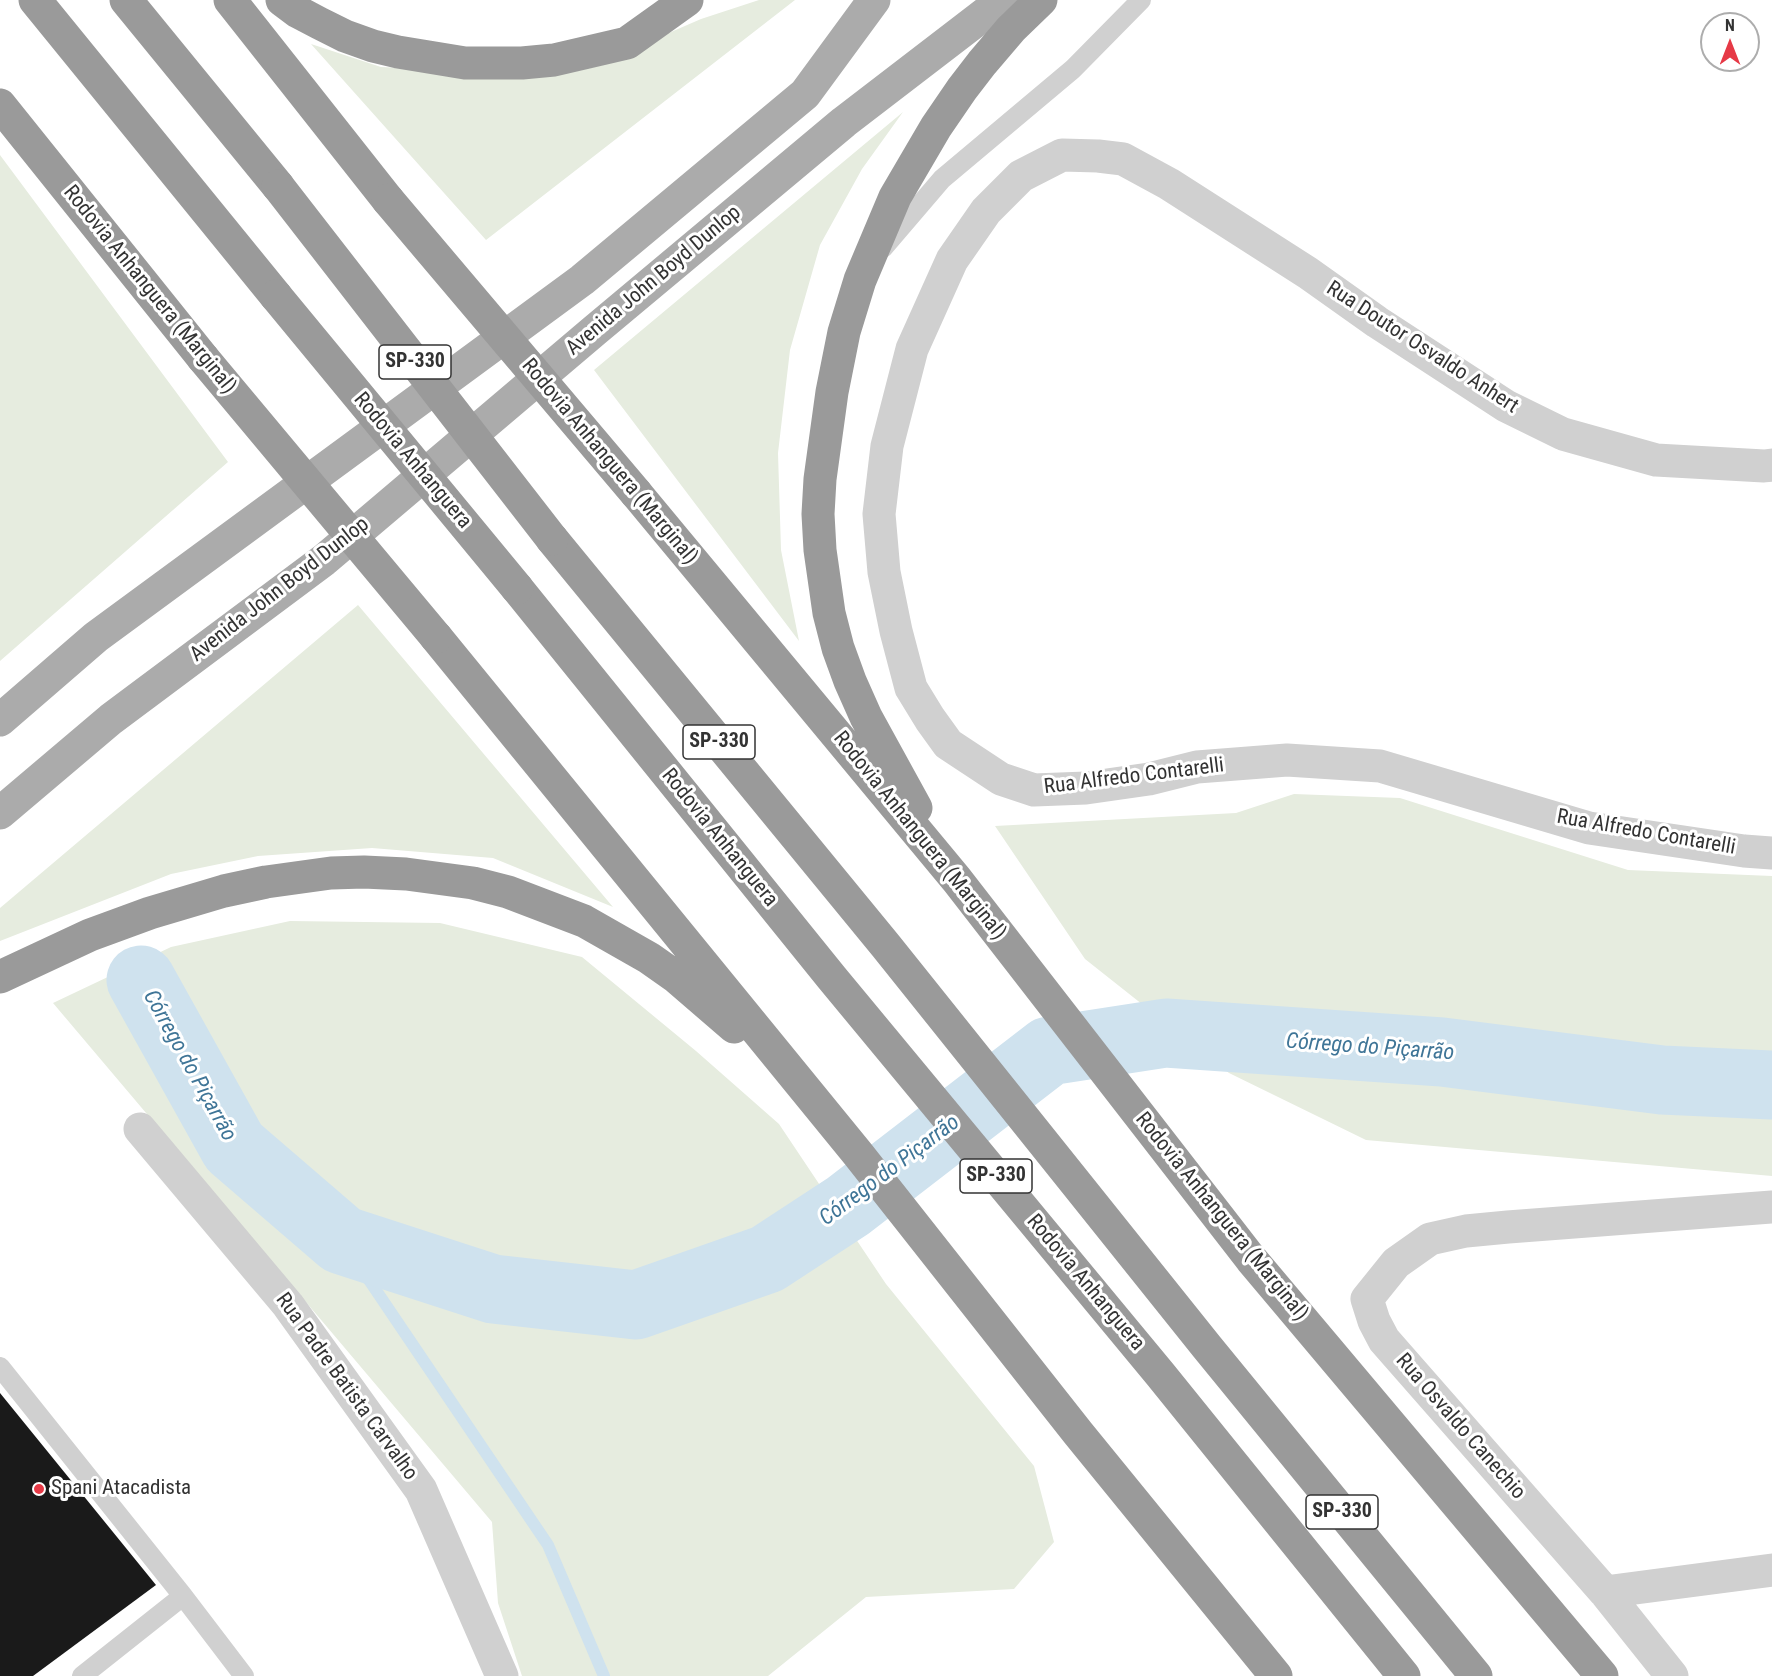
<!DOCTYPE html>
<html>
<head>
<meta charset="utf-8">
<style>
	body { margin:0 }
	#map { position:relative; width:1772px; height:1676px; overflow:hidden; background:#fff; font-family:"Roboto Condensed",sans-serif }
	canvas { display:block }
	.north { position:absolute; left:1700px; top:12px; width:60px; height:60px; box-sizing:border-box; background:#fff; border:2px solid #adadad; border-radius:50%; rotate:0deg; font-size:16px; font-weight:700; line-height:24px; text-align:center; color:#333 }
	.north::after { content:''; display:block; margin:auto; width:21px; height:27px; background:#e63946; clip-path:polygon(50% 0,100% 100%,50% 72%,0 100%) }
</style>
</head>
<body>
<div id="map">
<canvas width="1772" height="1676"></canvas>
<div class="north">N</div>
</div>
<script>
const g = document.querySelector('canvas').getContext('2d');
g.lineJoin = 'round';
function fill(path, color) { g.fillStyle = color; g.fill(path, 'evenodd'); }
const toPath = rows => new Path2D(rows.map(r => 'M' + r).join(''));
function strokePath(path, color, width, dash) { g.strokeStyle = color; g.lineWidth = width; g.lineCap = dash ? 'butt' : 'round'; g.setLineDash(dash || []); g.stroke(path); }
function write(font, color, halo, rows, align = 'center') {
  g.font = font + ' "Roboto Condensed",sans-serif'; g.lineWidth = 6; g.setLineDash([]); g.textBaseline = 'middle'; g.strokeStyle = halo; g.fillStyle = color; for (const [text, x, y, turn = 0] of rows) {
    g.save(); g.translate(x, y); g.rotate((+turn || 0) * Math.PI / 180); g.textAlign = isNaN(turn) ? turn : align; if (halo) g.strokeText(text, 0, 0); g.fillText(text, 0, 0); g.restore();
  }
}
const green = toPath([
	[759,0,795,0,486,240,311,44,381,67,496,72,641,45,701,19],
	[903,112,862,169,820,245,790,350,778,453,781,550,799,641,594,370],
	[0,155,228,462,0,661],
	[358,605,613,907,493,858,372,848,258,856,171,874,0,941,0,908],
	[1294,794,1400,798,1628,870,1772,876,1772,1176,1366,1140,1229,1073,1085,959,995,826,1236,813],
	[290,921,440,923,582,957,696,1051,779,1124,886,1284,1034,1466,1054,1542,1014,1589,866,1597,768,1676,522,1676,498,1603,492,1522,53,1003,171,947]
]);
const stream = toPath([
	[342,1240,548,1545,604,1676]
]);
const river = toPath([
	[141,980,234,1147,342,1240,493,1289,636,1305,767,1259,848,1206,1049,1051,1166,1033,1442,1052,1662,1080,1772,1085]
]);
const building = toPath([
	[0,1393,156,1585,33,1676,0,1676]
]);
const lane = toPath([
	[883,248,942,179,1073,69,1141,0],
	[0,1367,183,1596],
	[82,1676,183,1596,244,1676]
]);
const street = toPath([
	[1772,465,1764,466,1656,460,1563,434,1506,406,1377,322,1308,273,1169,184,1123,159,1098,156,1062,155,1021,176,986,211,952,260,912,349,887,446,879,514,884,572,896,631,911,688,930,719,948,744,1001,779,1034,790,1086,788,1149,779,1197,767,1287,760,1380,766,1589,828,1744,851,1772,853],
	[140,1129,288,1305,421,1490,502,1676],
	[1605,1592,1772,1570],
	[1672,1676,1605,1592,1384,1340,1374,1321,1367,1299,1396,1263,1430,1239,1466,1231,1508,1227,1772,1207]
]);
const primary = toPath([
	[0,720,96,637,582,280,805,94,874,0],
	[0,813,111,719,324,560,594,331,844,122,1003,0]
]);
const highway = toPath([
	[35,0,276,296],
	[126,0,278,186],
	[230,0,388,200],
	[282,0,298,12,319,23,345,36,373,46,398,52,465,63,522,63,554,60,627,43,687,0],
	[0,105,203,358],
	[636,493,957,880,1251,1259,1602,1676],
	[552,539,886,946,1207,1347,1476,1676],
	[517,588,832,978,1160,1374,1404,1676],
	[436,637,858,1154,1078,1433,1276,1676],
	[916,808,866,717,850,681,838,648,829,613,820,550,818,514,820,479,832,392,844,332,860,280,895,197,936,127,962,89,982,63,1011,29,1041,0],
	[0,977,90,935,150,913,224,891,266,882,331,873,364,872,406,874,473,883,508,892,584,921,649,958,676,977,734,1027]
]);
const highwayBridge = toPath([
	[278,186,552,539],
	[388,200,636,493],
	[276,296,517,588],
	[203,358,436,637]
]);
const markers = [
	[39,1489,6,"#e63946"]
];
const shields = [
	[415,362,72],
	[719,742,72],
	[996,1176,72],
	[1342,1512,72]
];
const shieldNames = [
	["SP-330",415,362],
	["SP-330",719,742],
	["SP-330",996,1176],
	["SP-330",1342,1512]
];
const streetNames = [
	["Avenida John Boyd Dunlop",654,281,-40],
	["Rodovia Anhanguera (Marginal)",149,290,51],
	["Rua Doutor Osvaldo Anhert",1422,348,33],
	["Rodovia Anhanguera",412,461,50],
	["Rodovia Anhanguera (Marginal)",609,462,50],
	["Avenida John Boyd Dunlop",280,590,-38],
	["Rua Alfredo Contarelli",1134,777,-7],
	["Rua Alfredo Contarelli",1646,833,10],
	["Rodovia Anhanguera (Marginal)",919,836,51],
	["Rodovia Anhanguera",719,838,51],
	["Rodovia Anhanguera (Marginal)",1221,1217,51],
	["Rodovia Anhanguera",1085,1283,50],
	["Rua Padre Batista Carvalho",346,1387,54],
	["Rua Osvaldo Canechio",1460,1427,49]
];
const poiNames = [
	["Spani Atacadista",51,1489]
];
const waterNames = [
	["Córrego do Piçarrão",1370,1048,4],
	["Córrego do Piçarrão",189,1066,61],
	["Córrego do Piçarrão",890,1171,-37]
];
fill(green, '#e6ecdf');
strokePath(stream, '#cfe2ee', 12);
strokePath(river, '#cfe2ee', 69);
fill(building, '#1a1a1a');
strokePath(lane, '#d0d0d0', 20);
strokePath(street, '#d0d0d0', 33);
strokePath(primary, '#ababab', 33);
strokePath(highway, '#9a9a9a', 33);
strokePath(highwayBridge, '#9a9a9a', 33);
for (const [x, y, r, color] of markers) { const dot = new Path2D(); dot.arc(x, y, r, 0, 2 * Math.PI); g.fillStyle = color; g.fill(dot); strokePath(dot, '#fff', 2); }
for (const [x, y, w] of shields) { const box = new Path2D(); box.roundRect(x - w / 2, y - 17, w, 34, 4.5); g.fillStyle = '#fff'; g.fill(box); strokePath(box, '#333', 1.5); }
write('bold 20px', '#333', null, shieldNames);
write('21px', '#333', '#fff', streetNames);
write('21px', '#333', '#fff', poiNames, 'left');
write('italic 22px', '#3f7597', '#fff', waterNames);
</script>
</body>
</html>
